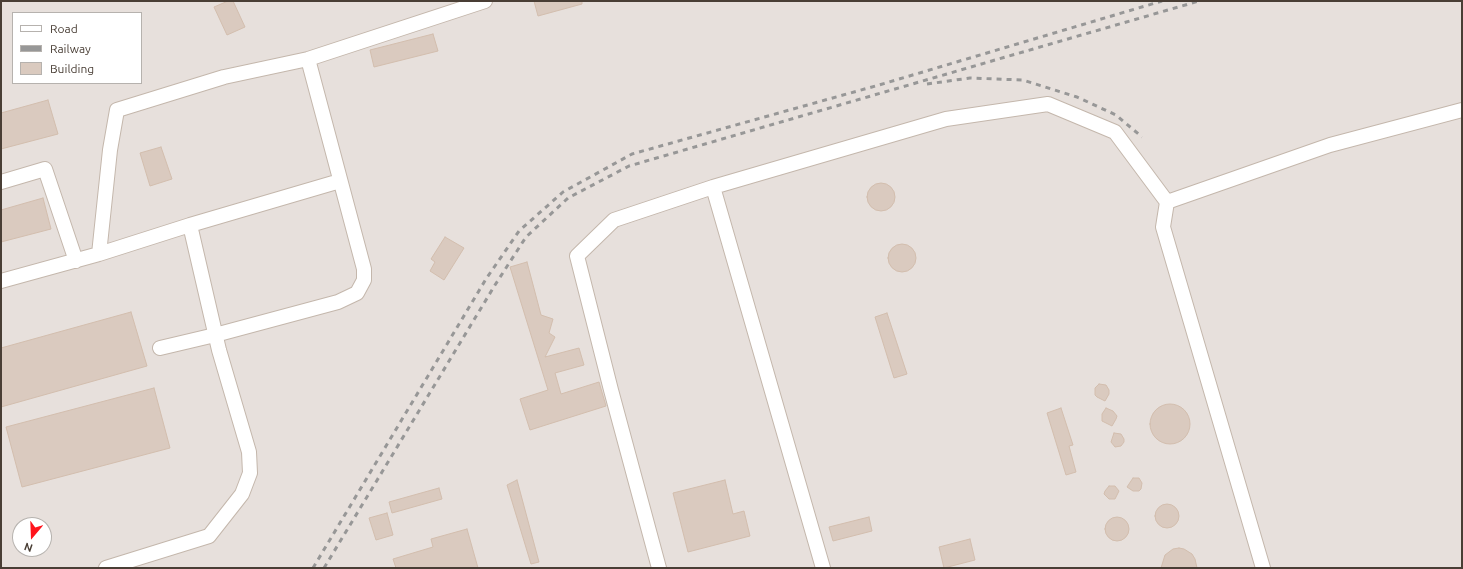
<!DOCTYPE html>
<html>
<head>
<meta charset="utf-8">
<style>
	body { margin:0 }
	#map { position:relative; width:1463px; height:569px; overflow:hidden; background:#f5eee7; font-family:Ubuntu,sans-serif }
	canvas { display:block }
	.frame { position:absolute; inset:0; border:2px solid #493e35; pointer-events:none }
	.legend { position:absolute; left:12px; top:12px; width:130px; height:72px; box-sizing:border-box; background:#fff; border:1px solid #b6b2ae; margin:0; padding:5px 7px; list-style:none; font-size:12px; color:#493e35 }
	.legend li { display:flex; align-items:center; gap:8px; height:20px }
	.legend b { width:20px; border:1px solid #b6b2ae }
	.north { position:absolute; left:12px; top:517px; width:40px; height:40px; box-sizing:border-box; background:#fff; border:1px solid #b6b2ae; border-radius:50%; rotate:199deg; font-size:11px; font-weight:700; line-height:16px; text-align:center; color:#493e35 }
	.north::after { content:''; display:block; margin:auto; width:14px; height:18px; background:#ff141c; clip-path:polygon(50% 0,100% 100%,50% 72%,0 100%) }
</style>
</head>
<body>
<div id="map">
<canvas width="1463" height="569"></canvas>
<div class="frame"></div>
<ul class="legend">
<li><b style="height:5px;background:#fff"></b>Road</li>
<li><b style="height:5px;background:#979797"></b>Railway</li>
<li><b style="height:11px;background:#dacabf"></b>Building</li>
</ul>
<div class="north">N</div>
</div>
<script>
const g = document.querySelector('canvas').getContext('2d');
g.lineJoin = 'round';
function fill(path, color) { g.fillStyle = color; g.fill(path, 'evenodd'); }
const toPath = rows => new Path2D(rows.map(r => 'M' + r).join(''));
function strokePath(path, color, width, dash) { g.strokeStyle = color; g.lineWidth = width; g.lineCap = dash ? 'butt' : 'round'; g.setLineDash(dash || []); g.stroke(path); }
const industrial = toPath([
	[1,1,1462,1,1462,568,1,568],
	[13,13,141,13,141,83,13,83],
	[20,525,44,525,44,549,20,549]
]);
const building = toPath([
	[228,1,233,1,245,27,227,35,214,7,228,1],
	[534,1,582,1,582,4,538,16,534,1],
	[433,34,438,51,374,67,370,50,433,34],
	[48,100,58,134,1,149,1,113,48,100],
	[161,147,172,179,150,186,140,153,161,147],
	'867 197a14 14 0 1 1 28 0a14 14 0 1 1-28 0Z',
	[43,198,51,229,1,242,1,210,43,198],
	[445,237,464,248,444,280,430,271,435,262,431,259,445,237],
	'888 258a14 14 0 1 1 28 0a14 14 0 1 1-28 0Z',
	[527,262,541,315,553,319,549,333,555,337,545,357,579,348,584,365,555,373,561,394,599,382,606,406,530,430,520,399,548,390,510,267,527,262],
	[131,312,147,366,1,407,1,348,131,312],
	[887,313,907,374,894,378,875,317,887,313],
	[1099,384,1106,385,1109,390,1109,394,1105,401,1097,397,1095,395,1095,388,1099,384],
	[154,388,170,448,22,487,6,427,154,388],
	'1150 424a20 20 0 1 1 40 0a20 20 0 1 1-40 0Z',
	[1061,408,1073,445,1069,446,1076,472,1066,475,1047,413,1061,408],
	[1106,408,1113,411,1117,416,1116,419,1112,426,1102,421,1102,414,1106,408],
	[1114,433,1121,434,1124,439,1124,442,1121,446,1115,447,1111,442,1114,433],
	[1133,478,1139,478,1142,483,1141,489,1139,491,1133,491,1127,487,1133,478],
	[517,480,539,562,531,564,507,485,517,480],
	[725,480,733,514,744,511,750,536,688,552,673,493,725,480],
	[1109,486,1115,486,1119,491,1115,499,1109,499,1104,494,1105,491,1109,486],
	[439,488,442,499,392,513,389,502,439,488],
	'1155 516a12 12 0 1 1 24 0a12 12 0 1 1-24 0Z',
	[387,513,393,535,376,540,369,518,387,513],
	'1105 529a12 12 0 1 1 24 0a12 12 0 1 1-24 0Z',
	[869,517,872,531,833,541,829,527,869,517],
	[467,529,478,568,396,568,393,559,433,547,431,539,467,529],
	[970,539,975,560,944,568,939,547,970,539],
	[1179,548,1184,549,1192,554,1195,559,1197,568,1161,568,1165,555,1173,549,1179,548]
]);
const minor = toPath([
	[1,182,45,169,76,261],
	[713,187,823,568],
	[1167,202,1163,227,1263,568],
	[190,225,340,181],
	[99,254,110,150,117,110,224,77,308,59,485,1],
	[1,281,99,254,190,225,219,350,249,452,250,473,242,494,209,536,106,568],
	[160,348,215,335,338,302,357,293,364,280,364,269,308,59],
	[659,568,611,390,577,256,614,220,713,187,946,119,1048,104,1115,132,1167,202,1330,145,1462,110]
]);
const rail = toPath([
	[927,84,970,78,1023,80,1077,97,1116,115,1142,137],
	[313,568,486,279,519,231,563,192,632,154,879,85,1162,1],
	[324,568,495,285,526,237,568,198,629,166,1199,1]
]);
fill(industrial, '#e7e0dc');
fill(building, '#dacabf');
strokePath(building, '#d3beae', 1);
strokePath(minor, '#c4b7ac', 16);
strokePath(minor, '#fff', 14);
strokePath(rail, '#979797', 3, [5, 5]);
</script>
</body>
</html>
